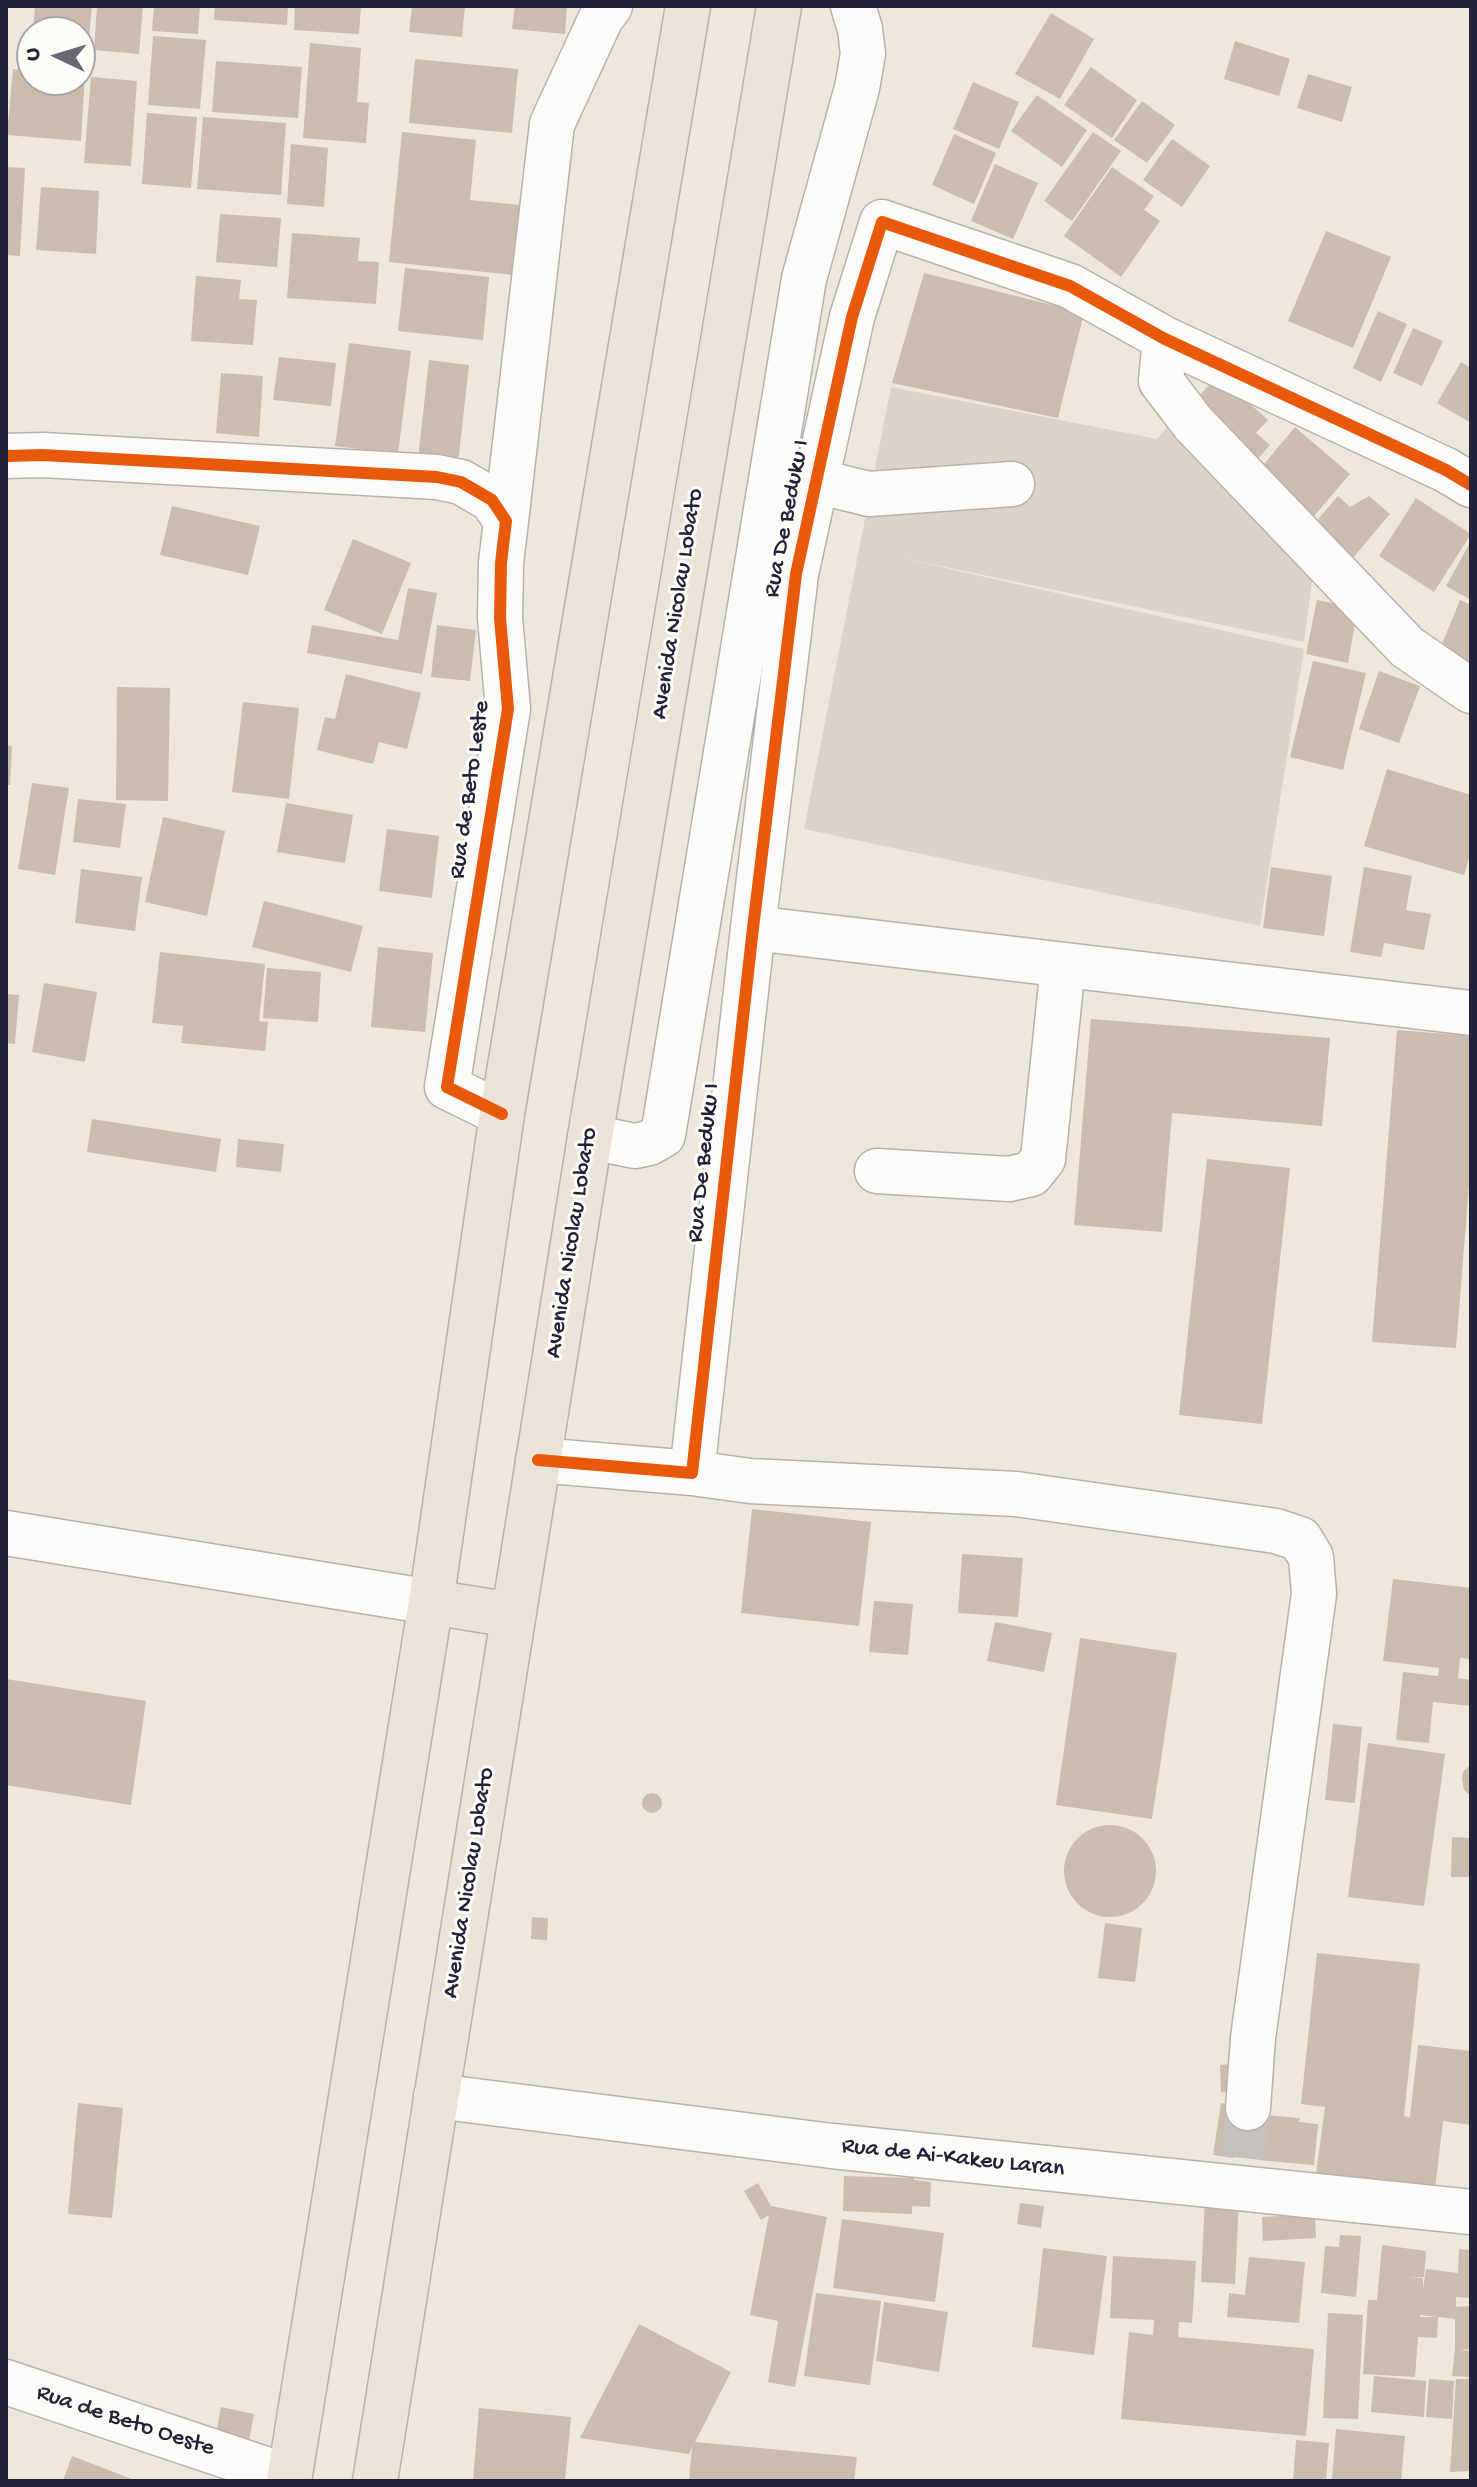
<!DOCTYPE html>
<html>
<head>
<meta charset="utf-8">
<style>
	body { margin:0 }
	#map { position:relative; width:1477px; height:2487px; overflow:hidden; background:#eee7db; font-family:"Gochi Hand",sans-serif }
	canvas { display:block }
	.frame { position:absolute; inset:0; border:8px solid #22223b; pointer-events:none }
	.north { position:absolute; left:16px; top:16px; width:80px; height:80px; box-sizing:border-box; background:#fdfcf7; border:2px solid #a5a5ac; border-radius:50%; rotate:274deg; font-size:22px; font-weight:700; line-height:32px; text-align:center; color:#22223b }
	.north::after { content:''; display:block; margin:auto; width:28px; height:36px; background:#696773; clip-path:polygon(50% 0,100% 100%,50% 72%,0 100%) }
</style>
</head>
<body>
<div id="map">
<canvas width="1477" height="2487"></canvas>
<div class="frame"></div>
<div class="north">U</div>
</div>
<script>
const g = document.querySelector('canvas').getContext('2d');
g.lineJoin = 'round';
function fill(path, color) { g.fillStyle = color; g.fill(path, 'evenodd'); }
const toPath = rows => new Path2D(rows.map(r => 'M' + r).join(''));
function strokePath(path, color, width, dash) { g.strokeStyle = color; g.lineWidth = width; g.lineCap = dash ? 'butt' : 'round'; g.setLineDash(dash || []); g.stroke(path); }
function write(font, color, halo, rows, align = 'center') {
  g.font = font + ' "Gochi Hand",sans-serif'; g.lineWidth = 6; g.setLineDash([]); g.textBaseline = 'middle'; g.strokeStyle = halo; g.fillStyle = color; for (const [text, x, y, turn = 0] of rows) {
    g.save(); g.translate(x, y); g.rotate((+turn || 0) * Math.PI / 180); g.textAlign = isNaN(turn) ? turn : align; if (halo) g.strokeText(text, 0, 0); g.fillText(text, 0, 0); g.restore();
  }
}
const industrial = toPath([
	[891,387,1157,439,1169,425,1313,574,1304,642,897,557,1304,649,1260,926,804,829]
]);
const building = toPath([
	[35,6,92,6,88,48,80,47,80,32,33,32],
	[97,6,143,6,139,54,94,50],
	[154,6,200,6,198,34,152,31],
	[215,6,288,6,287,25,214,20],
	[295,6,361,6,359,34,294,30],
	[412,6,465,6,462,37,409,32],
	[515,6,567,6,565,34,512,29],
	[1051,13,1094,39,1060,99,1015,74],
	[153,36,206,40,200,109,148,105],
	[1235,41,1290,59,1279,96,1224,79],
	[310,43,361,48,357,102,369,103,366,143,303,138],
	[415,59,518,69,512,133,409,123],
	[216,61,302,67,298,118,212,112],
	[1091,67,1137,100,1112,138,1064,105],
	[13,69,32,70,32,80,80,80,80,74,85,74,81,141,7,135],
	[1308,74,1352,87,1342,122,1297,108],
	[91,77,137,81,131,166,84,163],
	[973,82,1019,102,999,149,953,129],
	[1037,95,1087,130,1062,167,1011,131],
	[1142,101,1175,125,1147,163,1114,140],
	[147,113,197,117,191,188,142,184],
	[203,117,286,123,281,195,197,189],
	[402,132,476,140,470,200,521,205,514,275,389,262],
	[1093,132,1121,151,1072,221,1044,201],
	[954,134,996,153,974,204,932,185],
	[1172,139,1210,166,1182,207,1143,180],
	[291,144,328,148,324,207,287,204],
	[995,164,1038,183,1013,239,971,221],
	[6,167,25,168,20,256,6,255],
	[1112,167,1154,196,1144,210,1160,221,1121,277,1064,236],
	[41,187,99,191,96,254,36,250],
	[220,214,281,218,277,267,216,262],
	[1326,231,1391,257,1353,348,1288,321],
	[292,233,360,238,358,261,379,262,376,304,287,298],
	[405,268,489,277,483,340,398,331],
	[924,273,1084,313,1058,418,892,383],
	[196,276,241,280,239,299,257,300,253,345,191,341],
	[1378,311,1407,324,1381,382,1353,368],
	[1413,328,1443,341,1422,386,1393,373],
	[349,343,411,351,398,454,335,446],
	[279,357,336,363,331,406,273,400],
	[429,360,469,365,458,463,418,459],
	[1461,362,1471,368,1471,423,1437,403],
	[221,373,263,376,259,437,216,433],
	[1218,375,1268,420,1256,433,1270,445,1256,461,1192,404],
	[1295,427,1350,474,1314,516,1259,470],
	[1338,496,1350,507,1369,496,1390,514,1352,559,1313,525],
	[1416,498,1471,534,1434,592,1379,556],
	[172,506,260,526,248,575,160,555],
	[353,539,411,563,382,634,324,610],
	[1471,541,1471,600,1446,586],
	[408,588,437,593,422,674,307,653,312,625,398,640],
	[1317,600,1358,608,1348,663,1306,654],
	[1460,600,1471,605,1471,663,1440,649],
	[437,625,476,630,470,681,431,677],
	[1313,661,1366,673,1343,770,1290,757],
	[1379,671,1420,686,1399,743,1359,729],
	[346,674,421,693,407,749,379,742,373,764,317,750,325,717,335,719],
	[117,687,170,688,168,801,116,800],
	[243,702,299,708,289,799,232,792],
	[6,745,12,746,10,785,6,785],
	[1387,769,1471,795,1471,852,1464,875,1364,846],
	[32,783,69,788,55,875,18,869],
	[78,799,126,804,120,848,73,842],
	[286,803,353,815,345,863,277,852],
	[163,817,225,831,207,916,145,902],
	[387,829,439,836,432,898,379,891],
	[1271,867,1332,876,1324,936,1263,928],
	[1364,867,1412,876,1406,910,1431,914,1424,950,1384,943,1381,957,1350,952],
	[81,869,142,877,135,931,75,923],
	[264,901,363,926,351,972,252,947],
	[378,947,433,953,425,1032,371,1027],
	[160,952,265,964,259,1021,268,1022,265,1051,181,1043,183,1026,152,1023],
	[267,968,321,972,318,1022,263,1018],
	[44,983,97,992,85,1062,32,1052],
	[6,994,19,995,15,1044,6,1043],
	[1091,1019,1330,1038,1322,1126,1172,1113,1162,1232,1074,1225],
	[1397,1030,1471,1036,1471,1160,1456,1348,1372,1342],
	[92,1119,221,1139,216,1172,87,1152],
	[238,1139,284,1144,281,1172,236,1167],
	[1207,1159,1290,1168,1262,1424,1179,1415],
	[752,1509,871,1522,859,1626,741,1613],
	[962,1554,1023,1558,1018,1617,958,1613],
	[1393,1579,1471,1588,1471,1659,1460,1658,1458,1678,1471,1680,1471,1706,1433,1702,1429,1743,1396,1740,1403,1672,1438,1676,1439,1668,1383,1661],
	[874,1601,913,1604,908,1655,869,1652],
	[995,1622,1052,1633,1044,1672,987,1661],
	[1080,1638,1177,1653,1152,1819,1056,1805],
	[6,1679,146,1701,131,1805,6,1785],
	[1333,1724,1362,1727,1355,1803,1325,1800],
	[1368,1743,1445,1754,1424,1906,1348,1897],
	[1471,1764,1471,1796,1464,1790,1462,1779,1463,1772],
	'642 1803a10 10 0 1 1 20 0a10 10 0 1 1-20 0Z',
	'1064 1871a46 46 0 1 1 92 0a46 46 0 1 1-92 0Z',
	[1452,1837,1471,1838,1471,1877,1451,1877],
	[532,1917,548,1918,547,1940,531,1939],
	[1105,1923,1142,1928,1135,1982,1098,1978],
	[1317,1953,1420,1964,1404,2116,1410,2117,1418,2045,1471,2051,1471,2125,1443,2121,1435,2189,1316,2174,1325,2107,1301,2104],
	[1242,2063,1245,2090,1221,2092,1220,2065],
	[78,2103,123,2108,112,2218,68,2214],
	[1221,2103,1262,2110,1256,2158,1237,2156,1241,2113,1234,2158,1213,2155],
	[1263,2115,1300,2118,1299,2122,1318,2124,1314,2165,1258,2160],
	[844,2176,914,2178,914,2180,931,2182,930,2207,912,2206,912,2214,843,2211],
	[758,2183,771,2206,827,2217,795,2387,768,2382,778,2321,750,2315,769,2215,761,2220,744,2191],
	[1205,2197,1239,2199,1235,2284,1201,2282],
	[1020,2203,1044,2206,1041,2228,1017,2224],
	[1315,2214,1316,2238,1263,2241,1262,2217],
	[842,2219,944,2233,935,2302,833,2288],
	[1340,2235,1361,2236,1356,2297,1321,2293,1325,2246,1339,2247],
	[1382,2245,1426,2251,1424,2277,1409,2277,1423,2278,1423,2290,1426,2269,1458,2273,1459,2249,1471,2250,1471,2298,1456,2297,1456,2307,1471,2306,1471,2349,1460,2350,1471,2351,1471,2377,1452,2376,1455,2350,1455,2319,1420,2315,1420,2317,1438,2317,1437,2338,1418,2337,1415,2377,1363,2374,1368,2300,1377,2300],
	[1043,2248,1107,2256,1094,2355,1032,2347],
	[1113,2256,1196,2261,1192,2323,1179,2322,1178,2337,1314,2349,1306,2436,1121,2419,1129,2332,1153,2335,1154,2320,1110,2318],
	[1249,2257,1305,2262,1299,2323,1227,2317,1229,2293,1245,2295],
	[816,2293,881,2301,870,2385,804,2376],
	[884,2302,948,2312,939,2372,876,2361],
	[1328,2313,1363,2315,1358,2419,1323,2418],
	[639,2324,731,2372,695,2442,857,2457,854,2481,689,2481,692,2447,689,2454,580,2438],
	[1374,2376,1426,2381,1424,2417,1371,2412],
	[1429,2379,1454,2381,1452,2419,1426,2417],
	[1456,2379,1471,2379,1471,2471,1450,2472],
	[221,2407,254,2414,248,2446,215,2440],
	[479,2408,571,2417,565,2481,473,2481],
	[1336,2429,1405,2436,1401,2481,1332,2480],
	[1296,2440,1329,2443,1326,2481,1293,2481],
	[72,2456,137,2481,63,2481]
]);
const minorTunnel = toPath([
	[1243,2158,1248,2108]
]);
const minor = toPath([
	[1165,339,1161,381,1193,423,1407,647,1471,691],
	[6,456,43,455,437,477,461,482,492,500,506,521,501,563,500,618,508,709,447,1087,502,1114],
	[816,481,869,494,1012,484],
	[506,521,552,124,601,18,610,6],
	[753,928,1471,1013],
	[590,1137,635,1146,649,1143,663,1135,804,279,857,88,863,54,860,29,853,6],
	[877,1171,1009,1179,1031,1174,1043,1159,1063,965],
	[538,1460,692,1473,750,1481,1016,1494,1276,1531,1300,1539,1311,1557,1314,1594,1253,2038,1248,2108],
	[692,1473,753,928,796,574,852,317,882,222,1070,286,1165,339,1446,470,1471,485],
	[6,1533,431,1602],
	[436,2096,832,2146,1471,2212],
	[6,2382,289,2477]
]);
const major = toPath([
	[431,1602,512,1615],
	[289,2481,431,1602,502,1114,688,6],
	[375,2481,590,1137,779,6]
]);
const cycleway = toPath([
	[6,456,43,455,437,477,461,482,492,500,506,521,501,563,500,618,508,709,447,1087,502,1114],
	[538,1460,692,1473,753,928,796,574,852,317,882,222,1070,286,1165,339,1446,470,1471,485]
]);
const streetNames = [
	["Rua De Beduku I",788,519,-79],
	["Avenida Nicolau Lobato",679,604,-81],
	["Rua de Beto Leste",471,790,-82],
	["Rua De Beduku I",705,1163,-84],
	["Avenida Nicolau Lobato",573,1243,-81],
	["Avenida Nicolau Lobato",470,1883,-81],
	["Rua de Ai-Kakeu Laran",953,2159,6],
	["Rua de Beto Oeste",125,2422,18]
];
fill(industrial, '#dbd3c8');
fill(building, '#cbbcad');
strokePath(minorTunnel, '#c5c0bb', 44, [44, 22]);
strokePath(minor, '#b7b2ad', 47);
strokePath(major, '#b7b2ad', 47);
strokePath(minor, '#fcfbfa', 44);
strokePath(major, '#ebe3d7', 44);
strokePath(cycleway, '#e8590c', 12);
write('24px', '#22223b', '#fdfcf7', streetNames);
</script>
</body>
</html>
